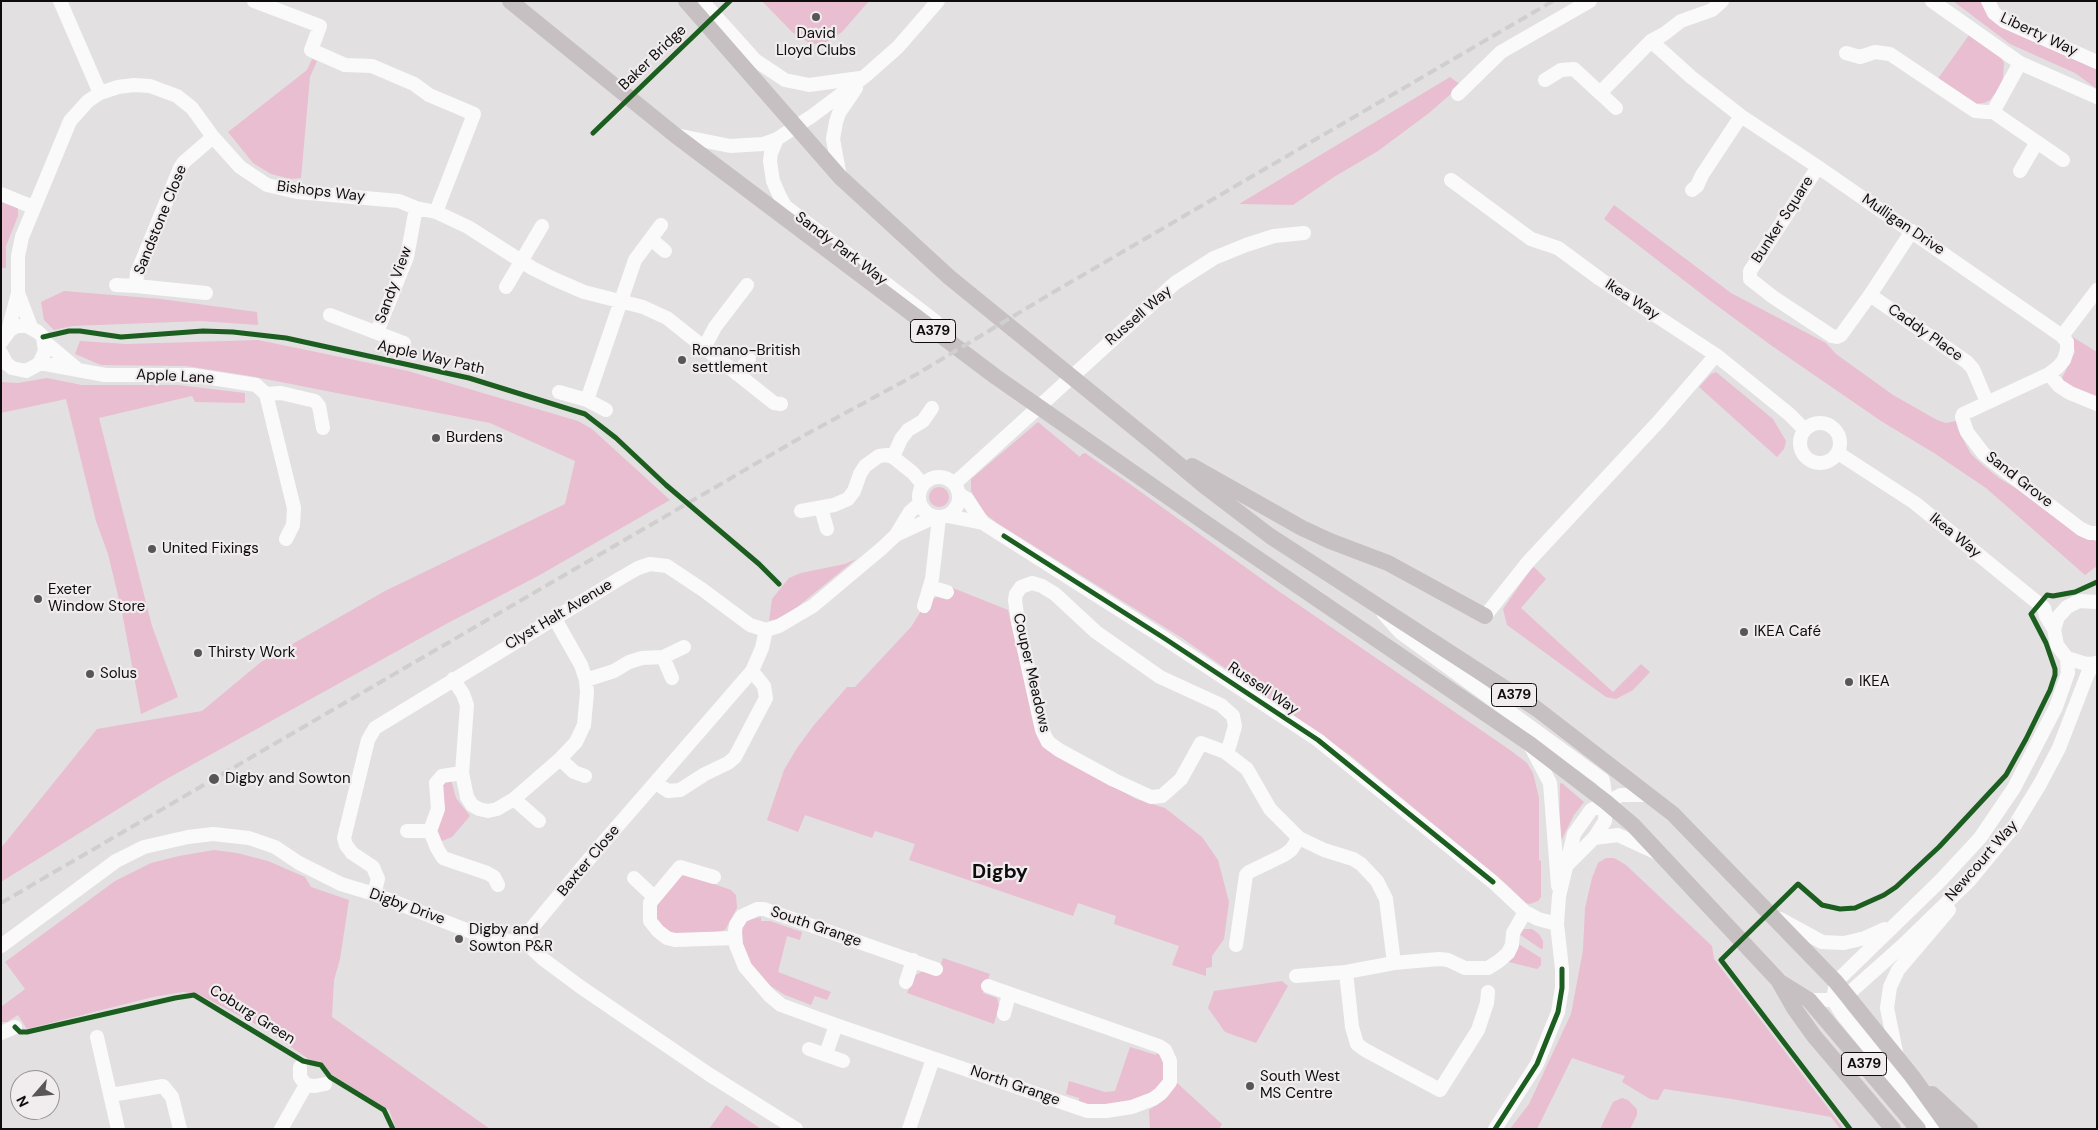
<!DOCTYPE html>
<html>
<head>
<meta charset="utf-8">
<style>
	body { margin:0 }
	#map { position:relative; width:2098px; height:1130px; overflow:hidden; background:#e3e0e1; font-family:"DM Sans",sans-serif }
	canvas { display:block }
	.frame { position:absolute; inset:0; border:2px solid #0e0c0d; pointer-events:none }
	.north { position:absolute; left:10px; top:1070px; width:50px; height:50px; box-sizing:border-box; background:#f1ecee; border:1px solid #969294; border-radius:50%; rotate:243deg; font-size:14px; font-weight:700; line-height:20px; text-align:center; color:#0e0c0d }
	.north::after { content:''; display:block; margin:auto; width:18px; height:22px; background:#595657; clip-path:polygon(50% 0,100% 100%,50% 72%,0 100%) }
</style>
</head>
<body>
<div id="map">
<canvas width="2098" height="1130"></canvas>
<div class="frame"></div>
<div class="north">N</div>
</div>
<script>
const g = document.querySelector('canvas').getContext('2d');
g.lineJoin = 'round';
function fill(path, color) { g.fillStyle = color; g.fill(path, 'evenodd'); }
const toPath = rows => new Path2D(rows.map(r => 'M' + r).join(''));
function strokePath(path, color, width, dash) { g.strokeStyle = color; g.lineWidth = width; g.lineCap = dash ? 'butt' : 'round'; g.setLineDash(dash || []); g.stroke(path); }
function write(font, color, halo, rows, align = 'center') {
  g.font = font + ' "DM Sans",sans-serif'; g.lineWidth = 4.5; g.setLineDash([]); g.textBaseline = 'middle'; g.strokeStyle = halo; g.fillStyle = color; for (const [text, x, y, turn = 0] of rows) {
    g.save(); g.translate(x, y); g.rotate((+turn || 0) * Math.PI / 180); g.textAlign = isNaN(turn) ? turn : align; if (halo) g.strokeText(text, 0, 0); g.fillText(text, 0, 0); g.restore();
  }
}
const green = toPath([
	[762,1,869,1,842,32,823,44,811,44,792,32],
	[1953,1,1982,1,2097,67,2097,89,2075,73,2010,44],
	[1969,35,2000,56,2004,63,2003,78,1998,90,1990,100,1984,103,1972,104,1937,80],
	[312,59,317,61,310,77,301,178,291,179,271,174,253,163,228,132,307,70],
	[1450,77,1461,85,1429,113,1378,151,1334,177,1293,205,1239,204],
	[1,201,18,208,18,216,6,246,6,268,1,268],
	[1614,205,1731,293,1826,343,1836,354,1893,395,1937,420,1946,423,1956,421,1958,430,1971,454,1984,466,1999,478,2039,502,2074,529,2097,542,2097,566,2085,575,1986,488,1934,453,1881,421,1772,346,1712,302,1604,219],
	[64,291,161,299,257,312,258,325,201,321,72,326,54,330,44,320,41,302],
	[2071,336,2097,352,2097,398,2086,395,2065,383,2062,378,2075,352],
	[258,340,408,371,578,421,592,429,670,500,538,576,446,624,163,781,1,882,1,848,97,729,202,711,261,662,385,591,565,504,575,461,490,423,250,376,186,366,101,365,75,354,80,341,127,344],
	[1716,372,1773,419,1786,441,1784,449,1777,457,1699,387,1711,374],
	[47,378,82,385,178,385,245,393,245,403,195,402,192,396,99,418,152,626,178,697,141,714,122,612,108,554,96,521,66,399,1,413,1,382,18,383],
	[1038,422,1080,457,1082,454,1085,453,1127,482,1277,590,1510,750,1527,763,1533,773,1539,798,1539,860,1541,861,1541,897,1538,901,1530,904,1526,903,1506,884,1351,756,1182,638,997,523,984,513,971,491,971,479],
	'929 497a10 10 0 1 1 20 0a10 10 0 1 1-20 0Z',
	[856,559,796,608,781,618,769,621,772,599,789,578,801,573,845,564],
	[1534,567,1546,579,1521,608,1613,692,1641,664,1650,672,1633,690,1616,699,1606,697,1507,625,1503,609,1531,569],
	[953,588,1008,610,1038,737,1042,746,1136,799,1165,808,1202,837,1218,860,1229,902,1224,939,1212,956,1212,967,1206,968,1206,976,1172,965,1179,946,1114,924,1116,916,1078,903,1073,916,939,870,909,860,915,844,875,831,872,838,805,815,798,832,767,820,784,770,797,748,814,725,847,687,855,687,911,627,921,611,927,613,933,599,937,597,948,600],
	[451,780,456,798,470,816,452,837,437,843,436,824,441,782],
	[1560,783,1563,784,1584,802,1574,815,1561,841,1559,837],
	[214,850,237,853,268,861,305,877,311,887,349,900,340,959,334,980,332,1017,490,1129,396,1129,389,1110,323,1069,265,1029,198,994,183,992,153,997,27,1029,18,1015,7,1022,1,1022,1,1007,25,989,5,962,115,881,151,863,179,856],
	[1606,858,1614,858,1626,865,1712,946,1714,959,1844,1129,1840,1129,1831,1117,1732,1099,1664,1089,1658,1100,1650,1099,1622,1082,1625,1076,1572,1058,1537,1129,1510,1129,1529,1104,1571,1014,1583,950,1585,908,1592,878,1598,863],
	[683,870,709,879,714,884,731,890,736,895,737,908,725,930,709,934,676,936,653,919,653,905],
	[761,917,761,921,770,921,802,932,800,940,787,936,778,972,831,992,827,1000,815,996,811,1005,785,995,761,980,743,953,741,927,744,921],
	[1524,929,1532,929,1539,934,1543,941,1543,948,1541,949,1519,934],
	[1517,943,1541,958,1541,965,1537,969,1509,962,1514,954],
	[943,958,990,974,983,993,997,998,999,1006,994,1024,907,993,914,976,923,971,936,976],
	[1282,981,1288,986,1256,1043,1225,1032,1208,1008,1214,991],
	[1130,1047,1156,1055,1157,1052,1164,1060,1165,1077,1161,1084,1152,1092,1122,1103,1094,1106,1079,1102,1079,1098,1066,1094,1069,1081,1105,1092,1115,1091],
	[1177,1083,1222,1124,1219,1129,1150,1129,1149,1110,1168,1097],
	[1622,1098,1628,1100,1637,1109,1637,1115,1630,1129,1600,1129,1613,1102],
	[726,1105,761,1129,709,1129]
]);
const minor = toPath([
	[60,1,100,93],
	[254,1,320,26,311,50,345,65,372,66,414,84,429,95,474,114,436,212],
	[702,1,755,60,785,80,809,85,860,78],
	[1722,1,1712,10,1681,21,1664,34,1651,41,1691,77,1741,116,1818,167,2062,336],
	[1932,1,2020,63,2097,97],
	[1988,1,1994,13,2004,21,2097,62],
	[1846,53,1860,57,1875,52,1890,54,1975,111,1987,112,1993,112,2020,63],
	[1545,80,1561,70,1574,69,1600,93,1651,41],
	[1600,93,1616,108],
	[1458,94,1501,52,1590,1],
	[1993,112,2063,160],
	[676,135,730,146,763,144,777,139,812,116,864,77,898,47,938,1],
	[777,139,771,153,770,161,773,181,780,197,785,206,935,321,944,336],
	[1818,167,1750,271,1750,279,1773,297,1832,336,1837,337,1841,335,1870,295,1912,231],
	[2020,171,2037,142],
	[840,177,833,139,836,122,839,113,856,88],
	[1451,180,1531,239,1558,248,1600,279,1716,355,1789,414,1805,430],
	[1692,190,1697,186,1702,175,1741,116],
	[1,194,33,207],
	[651,239,665,251],
	[116,285,136,286],
	[506,287,542,226],
	[2097,290,2062,336,2067,342,2067,350,2064,360,2058,367,2049,374,1963,414,1962,417,1967,432,1983,453,1992,461,2081,529,2090,533,2097,533],
	[18,293,31,327],
	[206,293,136,286,137,273,180,168,184,162,213,137],
	[1870,295,1967,362,1973,369,1987,402],
	[330,315,404,343],
	[8,331,18,293,18,256,22,237,70,121,88,101,100,93,118,87,134,85,150,86,177,96,192,108,213,137,240,167,267,185,297,192,399,201,416,208,436,212,468,227,532,268,554,279,584,292,643,307,667,318,774,403,781,404],
	[377,332,407,257,416,208],
	[44,341,76,368],
	[1,342,10,330,17,326,27,326,38,332,43,337,45,351,39,364,26,371,12,368,6,363,1,353],
	[704,348,715,327,747,285],
	[40,363,105,375,192,375,256,385,266,394,281,393,315,401,319,406,323,428],
	[737,374,749,359],
	[2049,374,2059,386,2070,393,2097,404],
	[559,392,587,400,606,410],
	[266,394,294,508,293,525,286,539],
	[587,400,635,260,661,225],
	'1800 443a20 20 0 1 1 40 0a20 20 0 1 1-40 0Z',
	[1838,453,1915,503,2044,608,2046,616,2054,629],
	[893,457,901,439,908,430,923,421,932,408],
	'919 497a20 20 0 1 1 40 0a20 20 0 1 1-40 0Z',
	[954,484,1175,283,1214,258,1246,245,1274,236,1304,233],
	[959,494,967,499,983,523],
	[821,508,827,529],
	[801,511,834,505,848,499,854,491,860,474,865,466,879,456,887,455,893,457,913,473,923,485],
	[948,516,983,523,1164,638,1318,740,1493,882,1525,912,1538,919,1557,924],
	[896,535,935,517],
	[930,587,947,592],
	[2097,602,2079,601,2067,607,2058,617,2054,629,2057,645,2067,658,2086,664,2097,663],
	[924,606,932,579,939,518],
	[1383,613,1400,632,1603,780,1606,802,1605,821,1594,838,1567,865],
	[1485,616,1528,562,1660,420,1716,355],
	[663,657,672,678],
	[453,679,463,694,467,705,462,773,467,797,472,805,479,809,488,811,497,809,514,799,560,759,576,742,584,725,587,693,586,680,581,665,555,619],
	[586,680,614,671,629,662,642,658,663,657,684,647],
	[1530,745,1550,783,1558,886],
	[1225,752,1229,747,1235,726,1233,716,1221,705,1160,677,1096,632,1055,594,1042,586,1032,583,1021,587,1016,594,1015,600,1018,622,1042,730,1048,742,1059,750,1114,780,1151,797,1162,796,1181,779,1201,743,1225,752,1247,769,1270,809,1299,838,1324,850,1353,859,1361,864,1377,881,1386,899,1394,963],
	[560,759,574,772,585,776],
	[656,783,668,791,680,790,705,774,728,763,735,757,766,698,764,686,752,671],
	[514,799,539,821],
	[407,831,430,831,438,809,436,783,442,776,462,773],
	[430,831,437,848,443,858,487,873,494,877,498,885],
	[1594,838,1618,835,1659,854],
	[714,877,680,867,650,903,650,921,658,931,667,938,675,940,735,938],
	[634,878,654,897],
	[374,894,378,879,373,867,352,853,346,845,344,838,368,740,375,728,619,579,638,568,650,564,667,566,703,590,750,625,766,630,779,626,813,606,881,549,896,535,910,512,920,503],
	[1780,919,1822,942,1844,943,1865,938,1885,929],
	[524,941,526,935,595,852,752,671,762,648,766,630],
	[1236,945,1246,875,1249,872,1284,855,1291,850,1299,838],
	[1,946,116,861,144,847,188,837,213,834,249,838,275,847,299,863,341,884,374,894,482,936,514,942,524,941,543,959,582,988,710,1075,796,1129],
	[936,969,764,909,757,909,742,916,736,925,735,931,736,945,745,967,769,995,781,1005,836,1025,1087,1111,1106,1111,1132,1107,1153,1099,1160,1094,1170,1082,1170,1061,1165,1050,1159,1046,988,986],
	[1346,972,1352,1027,1357,1044,1365,1050,1440,1090,1478,1030,1487,1003,1488,992],
	[1296,976,1346,972,1394,963,1439,959,1448,960,1465,968,1488,968,1499,961,1508,953,1512,945,1513,933,1525,912],
	[906,982,913,960],
	[1809,1000,1833,1000,1847,995,1902,946,1969,881,2015,825,2040,784,2059,748,2088,673,2095,663],
	[1004,1014,1009,994],
	[1,1033,15,1027],
	[97,1037,118,1129],
	[809,1049,843,1061],
	[826,1054,836,1025],
	[1897,1057,1887,1008,1890,987,1898,970,1949,910],
	[300,1067,300,1077,306,1085,315,1086,325,1084],
	[111,1095,163,1086,172,1097,180,1129],
	[281,1129,306,1085],
	[909,1129,933,1059],
	[1495,1129,1537,1064,1558,1012,1562,988,1562,969,1557,924,1559,896,1574,834,1591,810,1621,795,1649,795],
	[1932,1129,1914,1103,1842,1014,1833,1000,1836,982,1941,880,1980,838,2014,788,2056,707,2068,673,2067,658]
]);
const major = toPath([
	[510,1,675,135,996,377,1207,524,1530,744,1606,802,1633,825,1778,980,1794,1008,1814,1036,1893,1129],
	[686,1,840,177,949,277,1158,447,1207,488,1270,536,1537,709,1673,814,1836,982,1912,1076,1950,1129],
	[1192,466,1302,528,1330,541,1388,563,1485,616],
	[1780,982,1809,1000,1918,1129],
	[1932,1094,1970,1129]
]);
const rail = toPath([
	[1,903,805,435,917,374,1052,293,1553,1]
]);
const cycleway = toPath([
	[593,133,730,1],
	[43,337,69,331,80,331,121,337,203,331,233,332,286,338,469,378,585,414,616,438,666,485,759,564,779,584],
	[1004,536,1164,638,1318,740,1493,882],
	[15,1027,20,1032,27,1032,175,998,194,995,303,1061,321,1065,330,1077,384,1110,393,1129],
	[1495,1129,1537,1064,1558,1012,1562,988,1562,969],
	[1850,1129,1721,960,1798,884,1822,905,1840,909,1855,908,1884,895,1896,887,1939,847,2006,775,2026,739,2050,690,2055,675,2055,669,2046,643,2031,614,2047,595,2053,596,2075,592,2097,582]
]);
const markers = [
	[816,17,5,"#595657"],
	[682,360,5,"#595657"],
	[436,438,5,"#595657"],
	[152,549,5,"#595657"],
	[38,599,5,"#595657"],
	[1744,632,5,"#595657"],
	[198,653,5,"#595657"],
	[90,674,5,"#595657"],
	[1849,682,5,"#595657"],
	[214,779,6,"#595657"],
	[459,939,5,"#595657"],
	[1250,1086,5,"#595657"]
];
const shields = [
	[933,331,45],
	[1514,695,45],
	[1864,1064,45]
];
const shieldNames = [
	["A379",933,331],
	["A379",1514,695],
	["A379",1864,1064]
];
const poiNames = [
	["David",816,34,"center"],
	["Lloyd Clubs",816,51,"center"],
	["Romano-British",692,351],
	["settlement",692,368],
	["Burdens",446,438],
	["United Fixings",162,549],
	["Exeter",48,590],
	["Window Store",48,607],
	["IKEA Café",1754,632],
	["Thirsty Work",208,653],
	["Solus",100,674],
	["IKEA",1859,682],
	["Digby and Sowton",225,779],
	["Digby and",469,930],
	["Sowton P&R",469,947],
	["South West",1260,1077],
	["MS Centre",1260,1094]
];
const streetNames = [
	["Liberty Way",2039,35,25],
	["Baker Bridge",653,58,-44],
	["Bishops Way",321,192,7],
	["Sandstone Close",161,220,-68],
	["Bunker Square",1783,220,-57],
	["Mulligan Drive",1903,225,34],
	["Sandy Park Way",841,249,37],
	["Sandy View",394,285,-70],
	["Ikea Way",1632,300,33],
	["Russell Way",1139,316,-41],
	["Caddy Place",1925,333,35],
	["Apple Way Path",431,358,13],
	["Apple Lane",175,377,3],
	["Sand Grove",2019,480,38],
	["Ikea Way",1955,536,39],
	["Clyst Halt Avenue",559,615,-31],
	["Couper Meadows",1031,673,77],
	["Russell Way",1263,689,34],
	["Baxter Close",589,861,-50],
	["Newcourt Way",1982,861,-49],
	["Digby Drive",407,907,20],
	["South Grange",816,927,19],
	["Coburg Green",252,1015,32],
	["North Grange",1015,1086,19]
];
const districtNames = [
	["Digby",1000,873]
];
fill(green, '#e8bed0');
strokePath(minor, '#fbfafa', 14);
strokePath(major, '#c6c0c2', 16);
strokePath(rail, '#cfcfcf', 4, [10, 5]);
strokePath(cycleway, '#1b5e20', 5);
for (const [x, y, r, color] of markers) { const dot = new Path2D(); dot.arc(x, y, r, 0, 2 * Math.PI); g.fillStyle = color; g.fill(dot); strokePath(dot, '#f1ecee', 2); }
for (const [x, y, w] of shields) { const box = new Path2D(); box.roundRect(x - w / 2, y - 11.5, w, 23, 4); g.fillStyle = '#f1ecee'; g.fill(box); strokePath(box, '#0e0c0d', 1); }
write('bold 14px', '#0e0c0d', null, shieldNames);
write('15px', '#0e0c0d', '#f1ecee', poiNames, 'left');
write('15px', '#0e0c0d', '#f1ecee', streetNames);
write('bold 20px', '#0e0c0d', '#f1ecee', districtNames);
</script>
</body>
</html>
